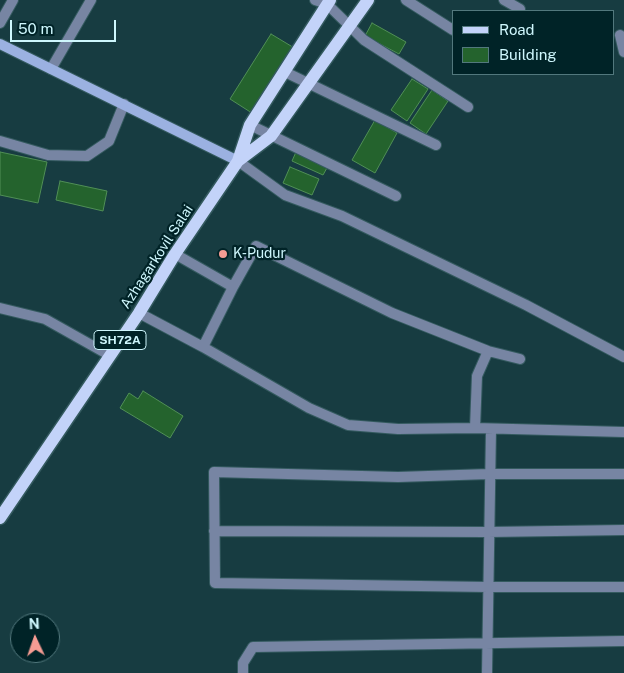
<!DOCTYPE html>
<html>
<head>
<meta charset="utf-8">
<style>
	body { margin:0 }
	#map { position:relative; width:624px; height:673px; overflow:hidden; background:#173c41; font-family:"Public Sans",sans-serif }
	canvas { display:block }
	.legend { position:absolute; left:452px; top:10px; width:162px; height:65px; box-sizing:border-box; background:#002327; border:1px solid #52787d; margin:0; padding:6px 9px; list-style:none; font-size:15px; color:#cef7fd }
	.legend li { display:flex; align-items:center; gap:10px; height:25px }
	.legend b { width:25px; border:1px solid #52787d }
	.north { position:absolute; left:10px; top:613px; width:50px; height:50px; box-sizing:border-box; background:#002327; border:1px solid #52787d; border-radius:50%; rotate:357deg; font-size:14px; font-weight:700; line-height:20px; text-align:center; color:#cef7fd }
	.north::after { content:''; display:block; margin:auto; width:18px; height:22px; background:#f59c93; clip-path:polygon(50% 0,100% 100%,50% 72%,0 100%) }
	.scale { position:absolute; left:10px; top:20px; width:106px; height:22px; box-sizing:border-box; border:2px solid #cef7fd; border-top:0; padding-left:6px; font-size:15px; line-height:18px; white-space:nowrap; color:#cef7fd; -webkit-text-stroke:4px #002327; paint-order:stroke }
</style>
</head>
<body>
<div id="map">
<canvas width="624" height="673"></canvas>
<ul class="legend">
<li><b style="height:6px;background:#c3d3f9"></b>Road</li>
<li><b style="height:14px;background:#24632d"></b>Building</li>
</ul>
<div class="north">N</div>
<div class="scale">50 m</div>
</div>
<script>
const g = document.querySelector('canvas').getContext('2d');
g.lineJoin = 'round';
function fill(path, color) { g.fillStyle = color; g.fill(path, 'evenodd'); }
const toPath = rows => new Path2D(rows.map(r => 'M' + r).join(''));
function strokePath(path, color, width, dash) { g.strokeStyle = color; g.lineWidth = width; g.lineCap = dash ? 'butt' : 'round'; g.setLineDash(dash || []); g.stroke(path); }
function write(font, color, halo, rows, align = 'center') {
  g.font = font + ' "Public Sans",sans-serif'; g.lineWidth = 4.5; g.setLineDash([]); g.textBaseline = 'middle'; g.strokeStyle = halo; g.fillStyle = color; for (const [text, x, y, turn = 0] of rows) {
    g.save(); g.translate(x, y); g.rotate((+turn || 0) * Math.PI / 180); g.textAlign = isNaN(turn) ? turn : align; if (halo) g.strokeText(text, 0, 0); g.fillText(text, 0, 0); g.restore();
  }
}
const building = toPath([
	[372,23,406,42,399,54,365,36,372,23],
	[271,34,296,49,255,115,230,99,271,34],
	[412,79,428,89,407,121,391,110,412,79],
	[432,90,448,101,426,134,410,123,432,90],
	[375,120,397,133,375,173,352,160,375,120],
	[0,152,47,162,38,203,0,195,0,152],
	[296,152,328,166,323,175,292,161,296,152],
	[290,167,319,179,312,195,283,183,290,167],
	[60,181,107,191,103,211,56,200,60,181],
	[143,391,183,416,170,438,120,408,129,393,138,399,143,391]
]);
const street = toPath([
	[315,0,327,4,364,40,468,107],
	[406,0,453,30],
	[504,0,520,9],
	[0,23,13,0],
	[620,35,624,52],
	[51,69,91,0],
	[285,72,436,145],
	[250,125,396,196],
	[0,141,48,155,87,156,109,141,124,104],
	[238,161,285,195,342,216,526,305,624,357],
	[175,254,233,287,203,347],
	[233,287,256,246,392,313,488,351,520,359],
	[0,308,45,319,109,355],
	[139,313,203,347,309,408,348,425,398,429,475,428,624,432],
	[475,428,477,376,488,351],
	[624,474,489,474,398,477,214,472,215,583,488,587,624,587],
	[214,531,488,532,624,530],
	[243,673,243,663,253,647,624,641],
	[487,673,491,429]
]);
const secondary = toPath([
	[0,44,238,161]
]);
const primary = toPath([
	[238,161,271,136,368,0],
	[0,518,139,313,175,254,238,161,250,125,330,0]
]);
const markers = [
	[223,254,5,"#f59c93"]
];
const shields = [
	[120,340,52]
];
const shieldNames = [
	["SH72A",120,340]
];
const poiNames = [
	["K-Pudur",233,254]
];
const streetNames = [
	["Azhagarkovil Salai",157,257,-57]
];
fill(building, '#24632d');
strokePath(building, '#508f56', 1);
strokePath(street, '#345a5f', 12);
strokePath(secondary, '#345a5f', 12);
strokePath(primary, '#345a5f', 15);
strokePath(street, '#7785a3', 10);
strokePath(secondary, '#9bb1e1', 10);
strokePath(primary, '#c3d3f9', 12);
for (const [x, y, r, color] of markers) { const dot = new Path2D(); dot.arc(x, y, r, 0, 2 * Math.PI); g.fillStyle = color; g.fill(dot); strokePath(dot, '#002327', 2); }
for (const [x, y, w] of shields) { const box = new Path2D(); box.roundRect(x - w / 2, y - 9.5, w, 19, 4); g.fillStyle = '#002327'; g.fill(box); strokePath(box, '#cef7fd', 1); }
write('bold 12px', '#cef7fd', null, shieldNames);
write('14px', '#cef7fd', '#002327', poiNames, 'left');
write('14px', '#cef7fd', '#002327', streetNames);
</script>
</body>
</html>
